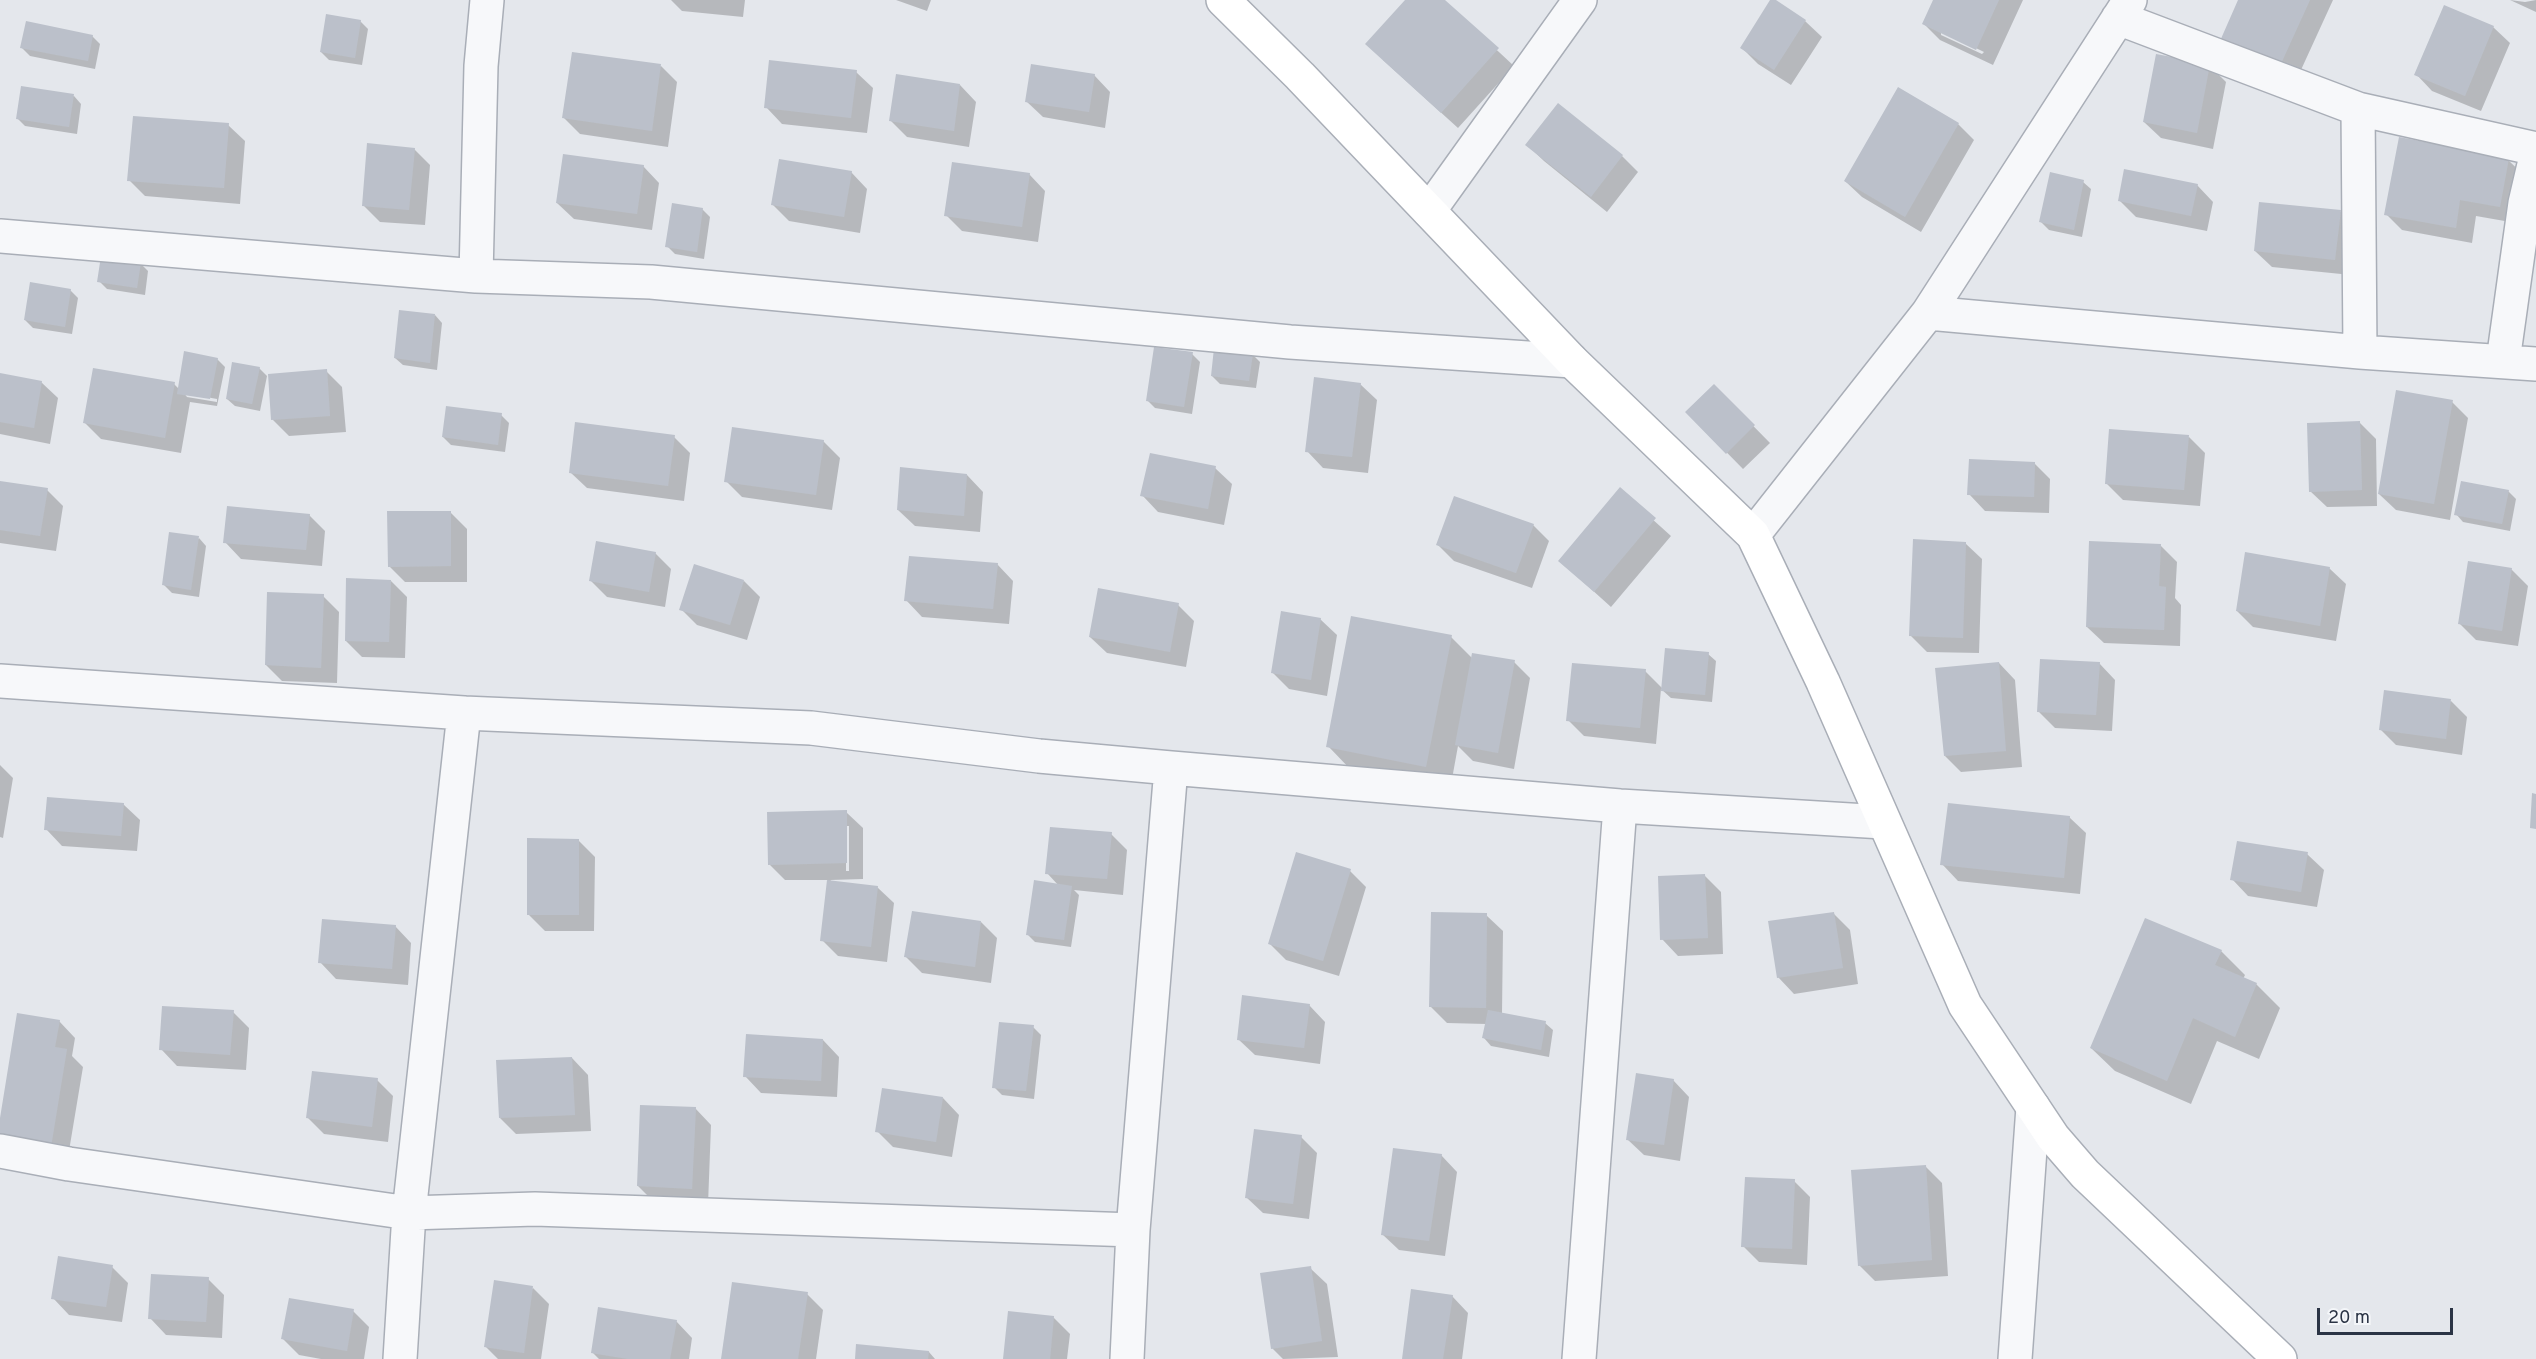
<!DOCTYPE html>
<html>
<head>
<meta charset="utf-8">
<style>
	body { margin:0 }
	#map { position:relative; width:2536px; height:1359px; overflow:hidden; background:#e4e7ec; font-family:Overpass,sans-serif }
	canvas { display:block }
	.scale { position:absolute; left:2317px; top:1308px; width:136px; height:27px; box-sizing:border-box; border:3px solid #2b3445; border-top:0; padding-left:8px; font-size:18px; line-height:21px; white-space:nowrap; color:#2b3445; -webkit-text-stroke:4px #f4f6f9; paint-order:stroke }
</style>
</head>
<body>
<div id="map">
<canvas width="2536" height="1359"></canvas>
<div class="scale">20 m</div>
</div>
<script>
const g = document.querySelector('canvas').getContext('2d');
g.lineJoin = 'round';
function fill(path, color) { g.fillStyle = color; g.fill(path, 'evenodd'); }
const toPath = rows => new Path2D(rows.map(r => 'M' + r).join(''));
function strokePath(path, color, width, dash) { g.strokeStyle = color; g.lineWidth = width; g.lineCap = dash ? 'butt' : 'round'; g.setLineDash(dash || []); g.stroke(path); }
const shadow = toPath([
	[671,0,745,0,743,17,682,11],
	[896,0,931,0,927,11],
	[1407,0,1443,0,1514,66,1458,128,1383,60],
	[1772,0,1805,21,1822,37,1791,85,1758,64,1742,48],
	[1935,0,2023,0,1993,65,1940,40,1924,24],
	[1941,31,1984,52,1982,54,1941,35],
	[2240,0,2333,0,2295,83],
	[2510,0,2525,2,2536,0,2536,12],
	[360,21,368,29,362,65,329,60,321,52],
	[2493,27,2510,43,2481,111,2432,91,2416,74],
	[92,36,100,44,95,69,30,56,22,48],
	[661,66,677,82,668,147,580,134,564,118],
	[2210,66,2226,82,2213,149,2161,138,2144,122],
	[856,72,873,88,867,133,782,124,766,107],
	[1094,75,1110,92,1105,128,1043,117,1026,101],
	[960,85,976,102,969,147,907,137,891,121],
	[74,96,81,104,77,134,25,126,17,118],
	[1958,124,1974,140,1921,232,1862,197,1845,181],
	[228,125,245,141,240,204,145,196,129,180],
	[1527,145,1622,156,1638,172,1607,212,1544,161],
	[414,149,430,165,425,225,380,222,363,205],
	[2508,160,2525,176,2516,223,2476,216,2472,243,2402,230,2386,214],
	[643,166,659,183,652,230,574,219,557,203],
	[851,172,867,189,860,233,789,221,773,205],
	[1029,174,1045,191,1038,242,962,231,946,215],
	[2083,182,2091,189,2082,237,2049,230,2041,222],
	[2197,185,2213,202,2207,231,2136,217,2120,201],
	[702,209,710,217,704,259,675,254,667,246],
	[2340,211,2356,228,2351,275,2272,267,2255,251],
	[140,263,148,271,145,295,107,289,99,281],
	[70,290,78,298,72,334,33,328,25,320],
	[435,315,442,323,437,370,403,365,395,358],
	[1192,354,1200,362,1192,414,1155,408,1147,400],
	[1252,354,1260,362,1256,388,1220,384,1212,376],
	[217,359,225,367,217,406,190,402,181,453,101,439,85,423,174,384,179,389],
	[184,393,217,399,217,402,187,397],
	[259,368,267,376,260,411,235,406,227,399],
	[326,371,342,387,346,432,289,436,272,419],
	[0,375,41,382,58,398,50,444,0,434],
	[1360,384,1377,400,1368,473,1323,468,1307,451],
	[1714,386,1770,443,1743,469,1687,412],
	[2452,402,2468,418,2450,520,2396,510,2379,494],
	[501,415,509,423,505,452,451,445,443,437],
	[2360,423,2376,439,2377,506,2327,507,2310,491],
	[674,437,690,453,684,501,587,488,570,472],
	[2189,437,2205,453,2200,506,2123,500,2106,483],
	[823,441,840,458,832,510,742,497,726,481],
	[2034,463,2050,479,2049,513,1985,511,1969,494],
	[1215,468,1232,484,1224,525,1158,512,1142,495],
	[967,475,983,492,980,532,915,526,898,510],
	[0,482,47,490,63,506,56,551,0,543],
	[1620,490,1671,536,1611,607,1560,561],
	[2508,491,2516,499,2510,531,2463,522,2456,514],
	[450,512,467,529,467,582,405,582,389,566],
	[309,515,325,531,322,566,241,559,225,542],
	[1533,525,1549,541,1532,588,1454,561,1438,545],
	[199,538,206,546,199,597,172,593,164,585],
	[1965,543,1982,559,1979,653,1927,652,1910,635],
	[2160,545,2177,562,2175,598,2181,605,2180,646,2104,643,2087,627],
	[655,553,671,569,665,607,607,597,591,581],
	[997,564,1013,581,1009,624,922,617,906,600],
	[2329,568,2346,584,2336,641,2253,627,2237,611],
	[2511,569,2528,586,2518,646,2476,640,2459,623],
	[391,581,407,597,405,658,362,657,346,641],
	[744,581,760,597,747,640,697,625,681,609],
	[323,596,339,612,337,683,282,681,266,665],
	[1178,605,1194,621,1186,667,1107,653,1090,637],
	[1320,619,1337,635,1327,696,1289,689,1273,673],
	[1451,637,1472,658,1514,662,1530,678,1514,769,1473,761,1458,746,1450,790,1351,770,1328,746],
	[1708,654,1716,661,1712,702,1671,698,1661,689,1656,744,1584,736,1568,720,1645,671,1663,689],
	[1999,663,2015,680,2022,767,1961,772,1945,756],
	[2099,663,2115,680,2112,731,2055,728,2039,712],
	[2451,701,2467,717,2462,755,2396,745,2380,729],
	[0,765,13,778,3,838,0,837],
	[123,804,140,820,137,851,62,846,46,829],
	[846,812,863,828,863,879,831,880,830,882,877,887,894,903,887,962,838,956,822,940,828,880,785,880,769,864],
	[846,826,849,826,849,871,846,871],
	[2069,817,2086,833,2080,894,1958,881,1942,864],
	[1111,834,1127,850,1123,895,1074,890,1079,895,1071,947,1035,942,1027,934,1059,886,1047,873],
	[579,841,595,857,594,931,545,931,528,914],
	[2307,854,2324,870,2317,907,2248,896,2232,879],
	[1350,871,1366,887,1339,976,1286,960,1270,944],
	[1705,876,1721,892,1723,954,1678,956,1662,939],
	[1834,914,1850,930,1858,984,1794,994,1778,977],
	[1486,915,1503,931,1502,1014,1545,1023,1553,1030,1549,1057,1491,1046,1484,1038,1486,1024,1447,1023,1431,1007],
	[981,922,997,938,991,983,922,973,906,957],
	[395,926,411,943,408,985,336,979,320,962],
	[2221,951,2245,975,2243,979,2256,984,2280,1008,2259,1059,2217,1041,2191,1104,2115,1071,2091,1048],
	[1309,1005,1325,1022,1320,1064,1255,1055,1238,1039],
	[233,1012,249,1028,246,1070,177,1066,161,1049],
	[59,1021,75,1038,72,1056,83,1067,67,1163,0,1127],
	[1033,1027,1041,1035,1034,1099,1002,1095,994,1087],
	[823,1040,839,1057,837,1097,761,1093,745,1076],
	[572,1058,588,1075,591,1131,516,1134,500,1118],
	[377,1080,393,1096,388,1142,324,1134,308,1118],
	[1673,1080,1689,1097,1680,1161,1644,1155,1627,1139],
	[943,1098,959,1115,952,1157,893,1147,877,1131],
	[695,1108,711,1125,708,1205,654,1202,638,1186],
	[1301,1137,1317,1153,1309,1219,1263,1213,1246,1197],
	[1441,1155,1457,1172,1445,1256,1399,1250,1382,1234],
	[1925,1166,1942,1183,1948,1276,1875,1281,1859,1265],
	[1794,1181,1810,1197,1807,1265,1759,1262,1743,1246],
	[112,1267,128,1283,122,1322,69,1315,53,1298],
	[1310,1268,1327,1284,1338,1357,1283,1359,1272,1348],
	[208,1279,224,1295,222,1338,166,1335,150,1318],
	[533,1288,549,1304,541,1359,498,1359,486,1347],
	[807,1294,823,1310,816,1359,722,1359],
	[1452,1296,1468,1313,1462,1359,1403,1359],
	[353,1311,369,1327,364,1359,321,1359,299,1355,283,1339],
	[1053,1317,1070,1334,1067,1359,1005,1359],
	[676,1321,692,1338,689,1359,599,1359,593,1353],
	[929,1352,935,1359,857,1359]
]);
const building = toPath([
	[1405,0,1445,0,1499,48,1441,113,1365,44],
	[1770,0,1776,0,1806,20,1774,70,1740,48],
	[1933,0,1999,0,1976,50,1922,24],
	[2238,0,2310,0,2279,68,2220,41],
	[2444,5,2494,26,2465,96,2414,75],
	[326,14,361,20,355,58,320,52],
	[26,21,93,35,88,61,20,48],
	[572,52,661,64,652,131,562,118],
	[2156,54,2210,64,2197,133,2143,122],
	[769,60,857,70,851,118,764,108],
	[1031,64,1095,74,1089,112,1025,102],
	[896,74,960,84,954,131,889,121],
	[21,86,74,94,69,127,16,119],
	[1898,87,1959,123,1905,217,1844,181],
	[1558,103,1623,155,1591,197,1525,145],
	[133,116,229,123,224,188,127,181],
	[2399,137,2509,158,2500,207,2460,200,2456,228,2384,215],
	[367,143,415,148,409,210,362,206],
	[563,154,644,165,637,214,556,203],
	[779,159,852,171,844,217,771,205],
	[952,162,1030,173,1022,227,944,216],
	[2124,169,2198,184,2191,216,2118,201],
	[2050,172,2084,180,2074,230,2039,222],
	[2259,202,2341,210,2335,260,2254,251],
	[672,203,703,208,697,252,665,247],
	[101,256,141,262,137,288,97,282],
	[30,282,71,289,65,327,24,320],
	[399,310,435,314,430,363,394,358],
	[1154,347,1193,352,1184,407,1146,401],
	[1214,348,1253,353,1249,381,1211,376],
	[184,351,218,358,210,399,177,394],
	[232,362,260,367,252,404,226,399],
	[93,368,175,382,165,438,83,423],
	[327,369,330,416,271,420,268,374],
	[0,373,42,381,34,428,0,422],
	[1314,377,1361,383,1352,457,1305,452],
	[1714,384,1755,425,1726,454,1685,412],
	[2396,390,2453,400,2434,504,2378,494],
	[446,406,502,413,498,445,442,437],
	[2360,421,2362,490,2309,492,2307,423],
	[575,422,675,435,668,486,569,473],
	[732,427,824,440,816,495,724,482],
	[2109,429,2189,435,2184,490,2105,484],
	[1150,453,1216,466,1208,509,1140,496],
	[1969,459,2035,462,2034,497,1967,495],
	[900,467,967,474,964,516,897,510],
	[0,481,48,488,40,536,0,530],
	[2461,481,2509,490,2502,524,2454,515],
	[1620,487,1656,518,1594,592,1558,561],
	[1454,496,1534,524,1516,573,1436,545],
	[227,506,310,514,306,550,223,543],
	[387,511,451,511,451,566,388,567],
	[169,532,199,536,191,590,162,585],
	[1913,539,1966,542,1963,638,1909,636],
	[596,541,656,552,649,592,589,581],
	[2089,541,2161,544,2159,586,2166,587,2164,630,2086,627],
	[2245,552,2330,567,2320,626,2236,611],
	[909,556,998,563,993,609,904,601],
	[2468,561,2512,568,2502,631,2458,624],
	[694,564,744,580,730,625,679,610],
	[346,578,391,580,389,642,345,641],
	[1098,588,1179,603,1170,652,1089,637],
	[267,592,324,594,321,668,265,665],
	[1281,611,1321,618,1311,680,1271,673],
	[1351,616,1452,635,1426,767,1326,747],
	[1665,648,1709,652,1705,695,1661,691],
	[1472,653,1515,660,1498,753,1455,745],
	[2040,659,2100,662,2096,715,2037,712],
	[1999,662,2006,751,1944,756,1935,668],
	[1572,663,1646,669,1640,728,1566,721],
	[2384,690,2451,699,2446,739,2379,730],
	[2532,793,2536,794,2536,829,2530,828],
	[47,797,124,803,121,836,44,830],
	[1948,803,2070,816,2064,878,1940,865],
	[847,810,847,863,768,865,767,812],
	[1050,827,1112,832,1107,879,1045,874],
	[527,838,579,839,579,915,527,915],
	[2237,841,2308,852,2301,892,2230,880],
	[1296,852,1351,869,1323,961,1268,944],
	[1705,874,1708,938,1660,940,1658,876],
	[827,880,878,886,871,947,820,941],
	[1034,880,1072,886,1064,940,1026,935],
	[912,911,981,921,975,967,904,957],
	[1431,912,1487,913,1486,1008,1429,1007],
	[1834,912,1843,968,1777,978,1768,921],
	[2145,918,2222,950,2215,965,2257,983,2235,1037,2193,1018,2167,1081,2090,1048],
	[322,919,396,925,392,969,318,963],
	[1242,995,1310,1004,1304,1048,1237,1040],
	[162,1006,234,1010,230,1055,159,1050],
	[1488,1010,1546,1021,1541,1050,1482,1038],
	[17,1013,60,1020,55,1047,67,1049,51,1147,0,1139,0,1118],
	[999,1022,1034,1025,1026,1091,992,1088],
	[746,1034,823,1039,821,1081,743,1077],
	[572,1057,575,1115,499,1118,496,1060],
	[312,1071,378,1078,372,1127,306,1118],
	[1636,1073,1674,1079,1664,1145,1626,1140],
	[882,1088,943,1097,936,1142,875,1132],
	[640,1105,696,1107,692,1189,637,1186],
	[1254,1129,1302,1135,1293,1204,1245,1198],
	[1393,1148,1442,1154,1429,1241,1381,1235],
	[1926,1165,1932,1260,1858,1266,1851,1170],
	[1745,1177,1795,1179,1792,1249,1741,1247],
	[58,1256,113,1265,106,1307,51,1299],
	[1311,1266,1322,1341,1271,1349,1260,1273],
	[151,1274,209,1277,206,1322,148,1319],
	[494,1280,533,1286,524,1353,484,1347],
	[732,1282,808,1292,798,1359,721,1359],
	[1411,1289,1453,1295,1443,1359,1402,1359],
	[289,1298,354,1309,347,1351,281,1339],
	[598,1307,677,1320,670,1359,628,1359,591,1353],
	[1008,1311,1054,1316,1050,1359,1003,1359],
	[856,1344,929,1351,928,1359,855,1359]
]);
const street = toPath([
	[2118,18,2358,109,2536,149],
	[2358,109,2360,352],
	[1429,211,1580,0],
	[0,236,476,276,651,282,1290,342,1572,361],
	[476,276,481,66,487,0],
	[1928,313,2360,352,2536,364],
	[2503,361,2525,203,2536,156],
	[1753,535,1928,313,2130,0],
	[0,681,464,713,811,728,1039,756,1171,768,1620,806,1883,822],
	[0,1151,69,1164,409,1213,535,1209,1133,1230],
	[400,1359,409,1213,464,713],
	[1127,1359,1133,1230,1171,768],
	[1579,1359,1620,806],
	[2015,1359,2033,1107]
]);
const secondary = toPath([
	[1223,0,1300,76,1572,361,1753,535,1823,682,1965,1005,2053,1137,2085,1174,2280,1359]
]);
fill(shadow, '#0003');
fill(building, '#bbc0ca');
strokePath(street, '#a9aeb7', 36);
strokePath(secondary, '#a9aeb7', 36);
strokePath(street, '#f7f8fa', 33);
strokePath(secondary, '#fff', 33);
</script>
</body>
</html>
